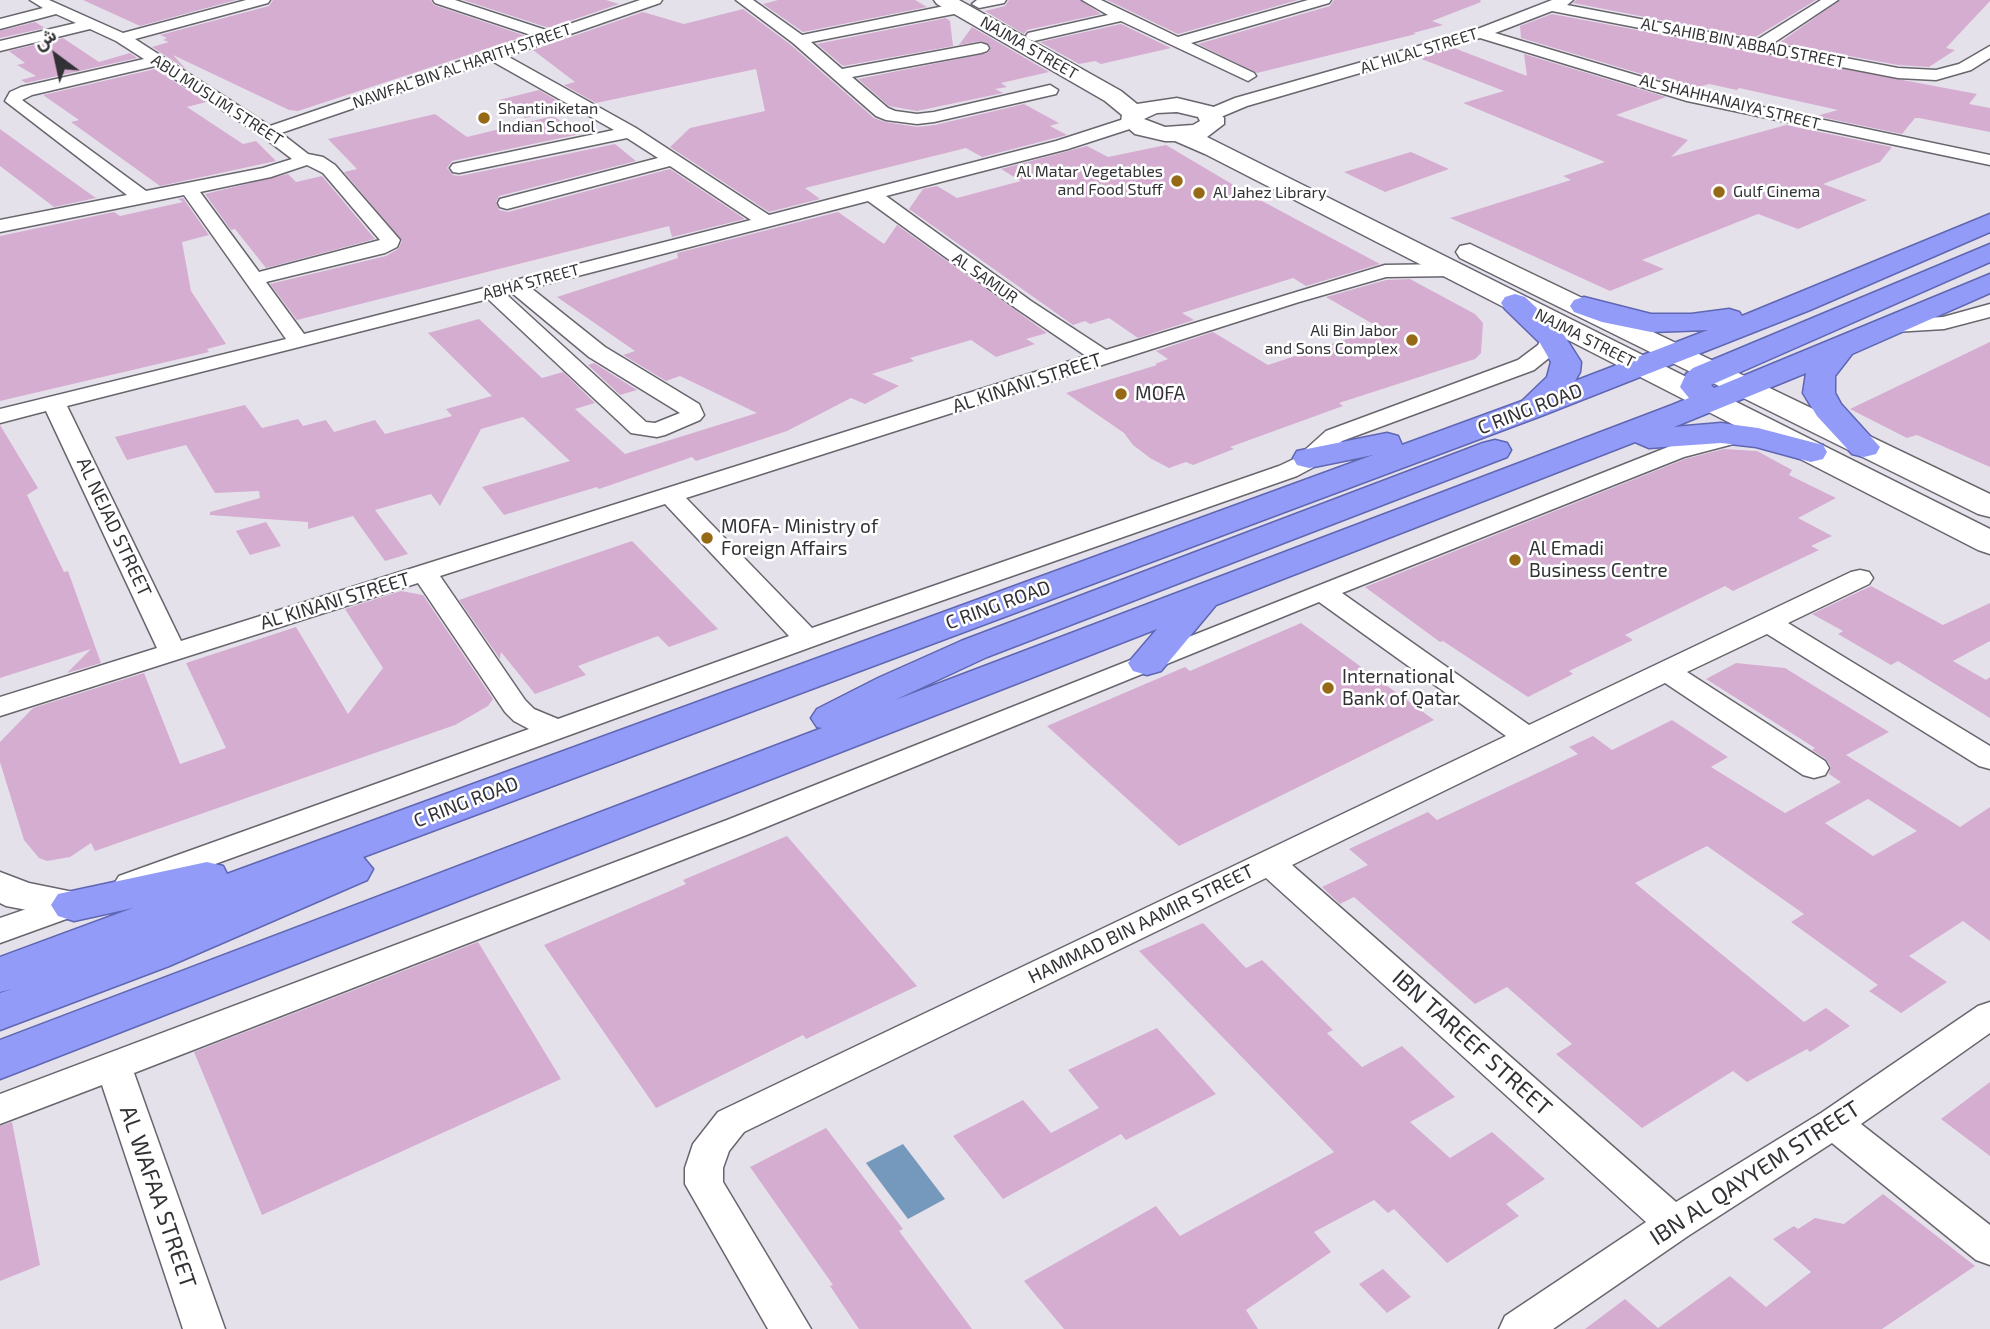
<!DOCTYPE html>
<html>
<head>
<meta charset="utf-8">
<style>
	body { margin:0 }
	#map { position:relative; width:1990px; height:1329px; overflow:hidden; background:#e5e1eb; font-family:"Exo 2",Vazirmatn,sans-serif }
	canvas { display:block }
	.north { position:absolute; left:21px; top:21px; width:70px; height:70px; -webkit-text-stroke:5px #fff; paint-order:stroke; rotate:327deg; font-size:19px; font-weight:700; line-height:28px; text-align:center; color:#323135 }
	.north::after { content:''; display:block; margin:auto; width:24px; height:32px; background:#323135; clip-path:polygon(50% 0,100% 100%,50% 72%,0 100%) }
</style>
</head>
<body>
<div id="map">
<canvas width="1990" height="1329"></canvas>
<div class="north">ش</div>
</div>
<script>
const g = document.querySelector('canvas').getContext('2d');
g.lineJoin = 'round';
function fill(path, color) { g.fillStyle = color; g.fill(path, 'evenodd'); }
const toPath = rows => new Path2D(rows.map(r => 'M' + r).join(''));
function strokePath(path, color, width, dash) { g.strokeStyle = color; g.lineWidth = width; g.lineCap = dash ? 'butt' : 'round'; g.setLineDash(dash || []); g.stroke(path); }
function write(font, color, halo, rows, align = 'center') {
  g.font = font + ' "Exo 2",sans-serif'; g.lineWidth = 5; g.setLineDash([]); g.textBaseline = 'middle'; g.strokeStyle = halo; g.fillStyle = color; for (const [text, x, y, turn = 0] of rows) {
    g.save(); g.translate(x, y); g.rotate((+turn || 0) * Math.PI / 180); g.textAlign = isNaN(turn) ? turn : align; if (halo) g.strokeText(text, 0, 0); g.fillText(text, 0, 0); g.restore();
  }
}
const water = toPath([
	[903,1144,945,1199,908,1219,866,1163]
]);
const building = toPath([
	[83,0,236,0,140,26],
	[273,0,430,0,434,5,526,36,298,111,289,110,173,55,186,69,152,47,169,42,163,40,167,38,160,35,269,6],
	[463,0,606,0,619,4,549,28],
	[778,0,915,0,927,7,803,32,763,4],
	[1009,0,1080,0,1101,14,1027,30,1024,34,985,11,1005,6],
	[1107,0,1298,0,1178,34],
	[1334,0,1480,0,1481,2,1432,21,1443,25,1413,33,1416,34,1257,73,1198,44,1330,6],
	[1576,0,1816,0,1754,38,1573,3],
	[1840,0,1990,0,1990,1,1946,48,1955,50,1929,67,1898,65,1779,43],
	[743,9,791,45,874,118,885,122,917,127,935,125,1024,104,1059,123,1050,126,1067,135,982,157,966,148,805,188,820,199,769,212,670,147,690,128,765,111,756,69,596,103,564,85,575,82,533,50,643,12,684,24],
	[1552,14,1977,94,1969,104,1990,108,1990,132,1919,118,1915,118,1902,134,1816,116,1838,110,1739,88,1737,90,1709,84,1692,89,1521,38,1520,26],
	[946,18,950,21,953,46,843,66,817,44],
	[35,22,45,28,0,38,0,31],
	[1121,24,1171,48,1101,64,1095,61,1079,64,1040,42],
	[972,27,1049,72,1001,83,1007,87,995,89,1003,93,917,111,889,106,858,79,988,53,991,47,982,41,959,45],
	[63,38,99,62,130,53,137,58,26,83,21,80,36,76,17,65,25,63,9,51],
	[1454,48,1527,76,1524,54,1666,97,1616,115,1688,140,1671,157,1786,125,1892,147,1880,162,1823,184,1867,200,1798,229,1758,214,1642,260,1664,269,1610,291,1450,218,1571,180,1563,176,1605,162,1463,103,1504,91,1419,58],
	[155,69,206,102,187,107,243,144,256,141,276,161,160,186,71,122,79,120,43,95],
	[539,90,570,108,525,118,499,100],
	[435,114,467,137,553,116,580,134,452,161,447,168,453,175,460,176,615,144,636,161,499,196,496,202,499,210,508,212,670,169,745,219,672,237,669,226,297,320,270,284,386,256,398,249,402,241,344,172,357,169,328,139],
	[0,129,72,181,96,198,54,207,0,166],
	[1166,145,1247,193,1380,264,1306,286,1293,278,1182,313,1194,320,1138,338,1109,318,1090,324,1085,321,1073,325,909,209,923,189,937,186,957,198,1021,181,1001,169,1087,146,1108,157],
	[1411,152,1449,169,1385,192,1344,172],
	[288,174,296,182,322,176,375,239,266,268,235,229,231,230,205,194],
	[183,198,209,235,182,242,191,291,226,344,207,349,209,352,0,401,0,236,114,212,120,216,183,202,178,199],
	[838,212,884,244,897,225,1047,333,1026,339,1035,344,996,357,971,340,910,358,914,361,872,374,899,386,865,404,851,398,787,431,696,461,692,457,599,489,597,487,504,515,482,487,570,461,523,417,481,429,440,506,431,494,375,510,408,554,385,561,353,516,308,529,308,522,210,515,210,512,260,498,259,491,215,493,186,445,127,460,115,437,245,405,262,428,298,419,303,426,326,420,334,432,375,420,385,434,452,416,446,409,492,396,428,333,479,319,542,378,563,372,595,403,575,409,625,454,757,413,680,376,666,381,623,355,635,351,557,297,678,258,677,253],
	[1410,279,1475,314,1483,323,1481,353,1475,359,1339,403,1343,406,1230,447,1234,449,1193,465,1186,462,1169,468,1150,458,1133,445,1124,433,1066,393,1157,365,1155,364,1168,359,1156,351,1213,332,1268,365,1380,328,1326,297,1386,280],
	[1990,342,1990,467,1917,435,1907,438,1850,409],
	[594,363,637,390,620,395,588,365],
	[0,425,38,488,27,495,64,572,68,571,101,663,67,673,91,649,0,678],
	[1724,449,1757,451,1792,470,1789,475,1836,498,1798,518,1832,536,1811,546,1819,550,1733,591,1725,586,1625,635,1633,640,1569,671,1573,674,1528,697,1443,641,1440,642,1365,587,1685,459],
	[266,522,281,546,250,555,236,531],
	[632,541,718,629,669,647,658,636,578,666,586,675,535,694,501,652,500,659,459,600],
	[1871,586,1943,625,1990,603,1990,641,1953,661,1986,680,1990,677,1990,718,1898,661,1891,665,1838,634,1843,631,1812,614],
	[401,591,423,595,493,699,488,706,455,725,95,851,91,843,70,857,47,861,39,858,24,840,0,762,0,742,33,708,144,673,180,764,226,748,186,663,296,627,348,714,383,668,345,609],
	[1301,623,1434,720,1179,846,1047,726,1185,667,1190,671],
	[1736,663,1785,668,1889,732,1846,755,1960,827,1990,807,1990,941,1963,921,1909,956,1947,982,1901,1013,1869,991,1878,985,1791,922,1804,914,1707,846,1635,883,1804,1022,1826,1008,1850,1026,1810,1052,1807,1049,1747,1082,1733,1071,1642,1128,1556,1054,1572,1044,1507,987,1475,1004,1354,897,1340,904,1322,887,1368,865,1349,849,1428,812,1437,820,1578,754,1569,747,1593,736,1612,750,1672,720,1728,757,1711,767,1785,813,1841,782,1829,774,1831,767,1826,759,1812,750,1815,748,1706,679],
	[1868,799,1917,831,1873,856,1825,823],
	[787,836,917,986,806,1039,803,1035,656,1108,544,945,686,884,683,880],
	[1203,923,1246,968,1262,960,1333,1030,1327,1033,1362,1067,1402,1046,1455,1097,1410,1122,1450,1158,1492,1132,1545,1179,1506,1204,1519,1216,1447,1263,1394,1209,1388,1213,1374,1200,1314,1232,1331,1252,1246,1310,1258,1329,1064,1329,1024,1281,1156,1206,1180,1236,1334,1152,1139,951],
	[478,942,561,1079,262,1215,194,1052],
	[1157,1028,1216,1094,1126,1140,1121,1134,1003,1199,953,1136,1023,1100,1051,1133,1099,1108,1068,1070],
	[1990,1082,1990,1156,1941,1119],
	[12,1122,40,1265,0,1281,0,1126],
	[826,1128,903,1229,899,1231,972,1329,859,1329,830,1286,833,1285,750,1167],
	[1883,1194,1975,1266,1882,1329,1585,1329,1625,1299,1658,1328,1730,1276,1766,1307,1811,1272,1773,1239,1794,1226,1798,1229,1815,1218,1844,1224],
	[1383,1269,1411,1297,1387,1313,1359,1284]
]);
const minor = toPath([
	[30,0,49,0,123,33,246,0,270,0,268,3,135,39,270,126,534,36,435,3,433,0,455,0,549,31,640,0,662,0,660,3,507,56,636,128,769,215,1056,141,1127,118,1139,118,1142,122,1139,126,1068,149,886,196,1031,301,1106,350,1385,265,1450,264,1457,266,1460,270,1457,274,1450,276,1386,277,1299,302,686,498,812,628,1279,466,1296,458,1326,431,1518,360,1538,345,1544,333,1552,332,1560,333,1563,338,1555,353,1534,370,1342,441,1312,468,1297,476,858,630,130,895,119,892,114,884,119,876,529,729,514,721,505,712,418,583,0,716,0,697,157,648,46,411,0,423,0,409,286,339,184,195,0,232,0,220,127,195,5,101,10,92,21,87,144,59,116,41,90,29,0,51,0,41,76,23,56,14,0,29,0,19,43,8,30,0],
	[492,61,614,130,453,164,450,168,453,172,459,173,627,138,658,158,500,199,498,203,500,207,507,209,670,166,751,220,304,334,266,282,385,253,397,247,400,240,335,165,323,157,308,154,281,133,492,61],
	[155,66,262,136,292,159,263,168,146,191,22,100,32,95,155,66],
	[307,165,323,173,380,240,259,272,200,192,271,177,307,165],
	[868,201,1017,309,1086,356,181,641,67,406,488,299,631,433,657,437,665,435,700,420,704,415,699,404,605,347,531,288,868,201],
	[512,293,589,357,680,413,655,423,646,422,507,295,512,293],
	[665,504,789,636,558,719,534,709,525,700,440,576,665,504],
	[736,0,753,0,802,35,959,3,964,5,967,8,959,13,811,42,842,69,981,43,987,45,989,48,987,51,981,53,852,77,888,108,895,111,917,114,934,112,1050,85,1058,90,1056,94,934,122,917,124,886,120,876,116,793,43,736,0],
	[977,0,1006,0,1004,3,979,8,972,4,977,0],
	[1082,0,1101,0,1178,37,1308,0,1331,0,1329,3,1191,43,1254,73,1256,76,1248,81,1121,21,1034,41,1028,39,1026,36,1028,33,1108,15,1082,0],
	[1552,0,1573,0,1567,5,1755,41,1821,0,1838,0,1772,44,1898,68,1936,70,1959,64,1990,46,1990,58,1971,70,1936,80,1898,78,1552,11,1495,33,1696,93,1990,155,1990,165,1687,101,1480,38,1247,106,1216,119,1210,120,1201,115,1204,111,1235,98,1475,30,1552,0],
	[1990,304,1990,317,1944,329,1894,332,1886,331,1883,326,1886,321,1894,320,1943,317,1990,304],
	[1733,430,1741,432,1745,437,1741,442,1684,457,1342,593,1529,725,1851,572,1860,570,1869,572,1873,578,1869,584,1788,623,1990,746,1990,769,1979,766,1767,634,1687,672,1825,761,1829,768,1825,775,1814,778,1803,775,1665,683,1292,865,1676,1202,1821,1113,1978,1006,1990,1002,1990,1033,1861,1124,1990,1225,1990,1265,1976,1260,1832,1143,1688,1236,1553,1329,1499,1329,1505,1316,1646,1222,1266,878,744,1132,729,1151,723,1168,723,1182,811,1329,768,1329,685,1184,685,1168,693,1144,718,1112,1506,736,1319,602,749,834,134,1073,225,1329,183,1329,102,1085,0,1124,0,1094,727,820,1668,447,1693,438,1733,430],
	[82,890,94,893,98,901,94,909,0,943,0,918,82,890]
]);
const tertiary = toPath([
	[0,872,29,883,88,895,94,905,88,915,74,919,6,906,0,903,0,872]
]);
const secondary = toPath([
	[934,0,959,0,1121,91,1137,104,1177,98,1214,107,1224,118,1224,124,1207,137,1990,529,1990,554,1978,550,1205,154,1175,141,1165,141,1135,134,1121,122,1122,115,1105,101,937,4,934,0],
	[1177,112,1198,117,1200,121,1193,125,1165,127,1144,119,1157,113,1177,112],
	[1470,244,1990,494,1990,517,1978,514,1460,258,1456,252,1460,246,1470,244]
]);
const trunk = toPath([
	[1990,214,1990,232,1810,310,1541,416,363,857,373,869,367,880,169,966,0,1030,0,993,12,989,0,992,0,957,133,908,74,921,58,916,51,905,58,894,207,862,223,866,227,874,1373,455,1309,468,1297,465,1293,458,1297,451,1387,433,1398,436,1402,445,1522,401,1547,377,1551,362,1540,343,1505,309,1501,303,1505,297,1515,294,1525,297,1562,332,1581,362,1580,372,1575,381,1708,330,1651,332,1602,322,1574,312,1570,306,1574,300,1584,297,1651,314,1691,314,1729,309,1739,312,1742,316,1990,214],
	[1990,244,1990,262,1711,385,1714,388,1990,274,1990,293,1852,354,1835,376,1835,393,1841,404,1880,447,1876,454,1864,457,1852,454,1817,416,1803,393,1806,373,1674,427,1721,423,1758,428,1823,445,1827,452,1823,459,1811,462,1756,447,1721,443,1649,448,1635,442,1216,605,1161,671,1147,675,1133,671,1128,663,1157,629,0,1079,0,1040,822,728,817,727,811,718,817,709,878,678,961,641,1483,443,1495,440,1507,443,1511,450,1507,457,987,657,895,700,1672,405,1689,398,1680,387,1686,374,1693,368,1990,244]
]);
const markers = [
	[484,118,7,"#956916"],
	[1177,181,7,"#956916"],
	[1719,192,7,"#956916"],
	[1199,193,7,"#956916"],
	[1412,340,7,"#956916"],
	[1121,394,7,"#956916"],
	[707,538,7,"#956916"],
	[1515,560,7,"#956916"],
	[1328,688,7,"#956916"]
];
const farStreetnames = [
	["AL SAHIB BIN ABBAD STREET",1743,43,11],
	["NAJMA STREET",1029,48,30],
	["AL HILAL STREET",1419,51,-17],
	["NAWFAL BIN AL HARITH STREET",462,66,-19],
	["ABU MUSLIM STREET",217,100,33],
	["AL SHAHHANAIYA STREET",1730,102,14],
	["AL SAMUR",985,278,35],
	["ABHA STREET",531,282,-15],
	["NAJMA STREET",1585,338,27]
];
const farPoinames = [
	["Shantiniketan",498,109],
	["Indian School",498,127],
	["Al Matar Vegetables",1163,172,"right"],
	["and Food Stuff",1163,190,"right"],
	["Gulf Cinema",1733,192],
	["Al Jahez Library",1213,193],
	["Ali Bin Jabor",1398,331,"right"],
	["and Sons Complex",1398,349,"right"]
];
const streetNames = [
	["AL KINANI STREET",1027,383,-18],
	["C RING ROAD",1530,409,-21],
	["AL NEJAD STREET",114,527,65],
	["AL KINANI STREET",335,601,-17],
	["C RING ROAD",998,605,-20],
	["C RING ROAD",466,802,-21],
	["HAMMAD BIN AAMIR STREET",1141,924,-26]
];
const poiNames = [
	["MOFA",1135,394],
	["MOFA- Ministry of",721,527],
	["Foreign Affairs",721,549],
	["Al Emadi",1529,549],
	["Business Centre",1529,571],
	["International",1342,677],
	["Bank of Qatar",1342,699]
];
const nearStreetnames = [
	["IBN TAREEF STREET",1472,1043,42],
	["IBN AL QAYYEM STREET",1755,1173,-33],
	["AL WAFAA STREET",158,1197,71]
];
fill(water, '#7599bd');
fill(building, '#d5add1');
strokePath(minor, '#68656d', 3);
strokePath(tertiary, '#68656d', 3);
strokePath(secondary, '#68656d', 3);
strokePath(trunk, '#5f66b2', 3);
fill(minor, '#fff');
fill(tertiary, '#fff');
fill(secondary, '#fff');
fill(trunk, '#929bf7');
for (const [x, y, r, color] of markers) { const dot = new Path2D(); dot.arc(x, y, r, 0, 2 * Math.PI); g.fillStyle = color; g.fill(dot); strokePath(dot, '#fff', 2.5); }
write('16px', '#323135', '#fff', farStreetnames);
write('16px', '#323135', '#fff', farPoinames, 'left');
write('19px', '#323135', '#fff', streetNames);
write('19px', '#323135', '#fff', poiNames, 'left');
write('23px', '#323135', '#fff', nearStreetnames);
</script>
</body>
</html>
